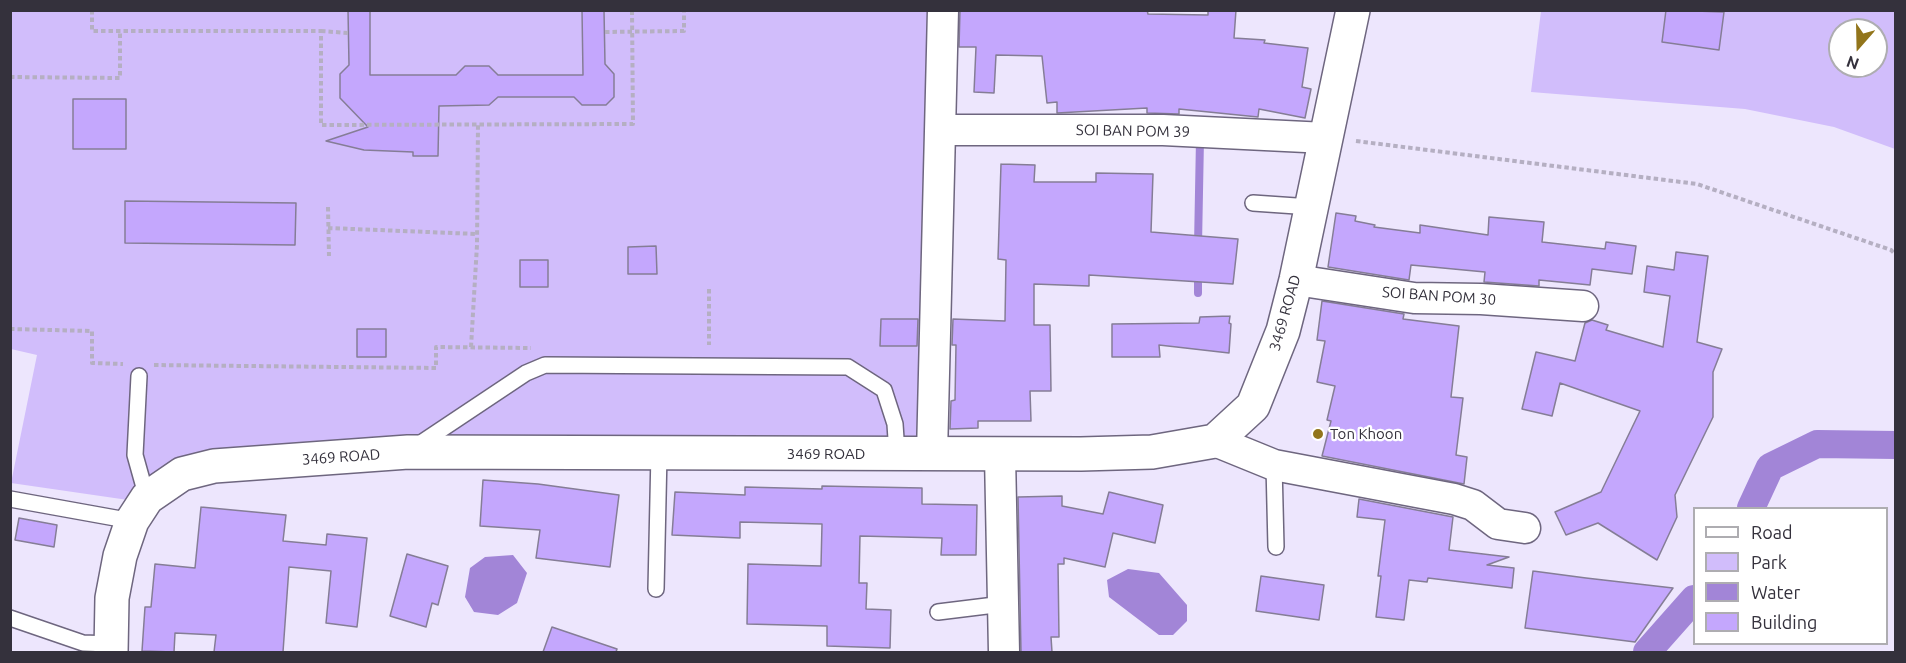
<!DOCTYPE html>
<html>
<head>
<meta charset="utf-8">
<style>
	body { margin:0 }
	#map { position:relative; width:1906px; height:663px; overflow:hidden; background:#ede6fd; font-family:Ubuntu,sans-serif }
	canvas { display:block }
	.frame { position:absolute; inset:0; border:12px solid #34313c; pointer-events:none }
	.legend { position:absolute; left:1693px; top:507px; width:195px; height:138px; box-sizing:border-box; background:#fff; border:2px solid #aeadb1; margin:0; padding:8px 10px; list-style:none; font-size:18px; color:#34313c }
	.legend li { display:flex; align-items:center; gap:12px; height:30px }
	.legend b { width:30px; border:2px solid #aeadb1 }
	.north { position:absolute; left:1828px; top:18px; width:60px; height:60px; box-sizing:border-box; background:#fff; border:2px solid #aeadb1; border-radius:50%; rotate:200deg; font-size:16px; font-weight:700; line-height:24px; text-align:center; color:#34313c }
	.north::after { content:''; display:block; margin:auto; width:21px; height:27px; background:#92751b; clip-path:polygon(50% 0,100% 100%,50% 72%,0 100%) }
</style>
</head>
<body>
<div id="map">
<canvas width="1906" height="663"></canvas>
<div class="frame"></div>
<ul class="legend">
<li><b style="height:8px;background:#fff"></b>Road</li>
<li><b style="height:16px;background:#d1bdfb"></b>Park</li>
<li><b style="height:16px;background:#a285d7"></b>Water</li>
<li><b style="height:16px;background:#c4a7fd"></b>Building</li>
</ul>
<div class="north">N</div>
</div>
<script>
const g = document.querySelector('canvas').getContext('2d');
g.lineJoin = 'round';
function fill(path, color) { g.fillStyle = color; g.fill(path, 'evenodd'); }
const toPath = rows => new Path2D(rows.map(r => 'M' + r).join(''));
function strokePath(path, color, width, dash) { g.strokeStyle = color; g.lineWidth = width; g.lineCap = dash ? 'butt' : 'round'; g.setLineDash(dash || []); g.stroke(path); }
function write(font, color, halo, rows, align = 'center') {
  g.font = font + ' Ubuntu,sans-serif'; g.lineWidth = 4.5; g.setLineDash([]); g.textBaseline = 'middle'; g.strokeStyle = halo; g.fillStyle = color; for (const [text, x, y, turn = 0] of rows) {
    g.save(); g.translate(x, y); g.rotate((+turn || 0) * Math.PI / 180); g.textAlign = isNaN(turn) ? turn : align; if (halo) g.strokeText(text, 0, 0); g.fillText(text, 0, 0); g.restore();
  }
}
const green = toPath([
	[11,11,931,11,924,447,228,457,135,501,11,483,37,355,11,349],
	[1541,11,1895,11,1895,149,1834,127,1745,109,1531,92],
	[1840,30,1876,30,1876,66,1840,66]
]);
const water = toPath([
	[513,555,527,573,517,603,498,615,474,612,465,597,470,568,485,557],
	[1128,569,1159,573,1187,605,1187,621,1173,635,1159,635,1109,597,1107,580]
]);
const stream = toPath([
	[1198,245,1200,139],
	[1198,293,1198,273]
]);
const canal = toPath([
	[1751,508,1770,467,1817,444,1896,445],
	[1647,652,1694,599]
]);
const building = toPath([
	[348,10,370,10,370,75,456,75,465,66,489,66,498,75,583,75,582,10,604,10,605,64,614,74,614,97,606,105,582,105,574,97,498,97,489,105,439,106,438,156,413,156,413,152,364,150,326,141,368,127,340,98,340,74,349,65,348,10],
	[960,10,1147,10,1148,14,1208,15,1208,10,1236,10,1234,38,1265,40,1264,43,1308,48,1302,87,1311,89,1305,118,1259,109,1258,117,1179,109,1179,114,1147,113,1147,108,1057,113,1057,102,1047,103,1042,56,996,55,994,93,974,92,976,47,959,47,960,10],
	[1666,10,1724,12,1719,50,1662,42,1666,10],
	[73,99,126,99,126,149,73,149,73,99],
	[1001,164,1035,165,1034,182,1096,182,1096,173,1153,174,1151,232,1238,239,1233,284,1089,275,1089,286,1034,284,1034,325,1050,325,1051,391,1030,391,1031,421,978,421,978,428,950,429,951,401,955,400,956,345,952,345,953,319,1005,321,1006,260,998,259,1001,164],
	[125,201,296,203,295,245,125,243,125,201],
	[1336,213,1356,216,1355,221,1375,225,1374,227,1420,233,1420,225,1488,235,1489,217,1544,222,1542,242,1605,249,1606,242,1636,246,1632,274,1592,269,1590,285,1539,280,1539,286,1484,282,1485,272,1411,265,1409,280,1328,267,1336,213],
	[656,246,657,274,628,274,628,247,656,246],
	[1676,252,1708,256,1697,342,1722,349,1713,372,1713,417,1675,495,1677,517,1657,560,1598,523,1566,535,1555,512,1601,492,1640,411,1560,383,1552,416,1522,409,1536,352,1575,361,1585,323,1592,320,1608,325,1606,330,1663,347,1670,296,1644,292,1647,266,1674,270,1676,252],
	[520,260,548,260,548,287,520,287,520,260],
	[1322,301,1404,314,1403,319,1459,326,1451,397,1463,398,1456,455,1467,457,1464,484,1322,456,1331,421,1327,420,1335,386,1317,382,1325,341,1317,340,1322,301],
	[1230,316,1229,323,1231,324,1229,353,1159,345,1160,357,1112,357,1112,324,1199,323,1200,317,1230,316],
	[881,319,918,319,917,346,880,346,881,319],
	[357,329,386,329,386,357,357,357,357,329],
	[483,480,538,484,619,495,610,567,536,558,540,530,480,526,483,480],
	[822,486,922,488,922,504,977,505,976,555,941,555,942,538,860,536,859,583,867,583,866,609,891,610,890,648,827,646,827,626,747,624,748,564,821,566,822,524,740,522,740,538,672,535,675,492,745,495,745,487,822,489,822,486],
	[1109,492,1163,505,1155,543,1113,533,1105,567,1064,558,1064,564,1058,564,1059,637,1051,637,1052,652,1021,652,1018,497,1062,496,1062,506,1103,514,1109,492],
	[1359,499,1453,517,1449,550,1509,557,1487,565,1514,568,1512,588,1428,578,1427,582,1409,580,1404,620,1376,617,1381,576,1378,576,1385,520,1357,517,1359,499],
	[201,507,286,515,283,541,326,545,327,534,367,538,357,627,326,623,331,571,289,567,283,652,214,652,216,635,175,633,174,652,142,651,145,607,151,607,155,564,195,568,201,507],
	[19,518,57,525,54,547,15,540,19,518],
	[407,554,448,566,438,605,432,603,426,627,390,616,407,554],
	[1533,571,1586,578,1673,588,1635,642,1525,628,1533,571],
	[1261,576,1324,585,1319,620,1256,611,1261,576],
	[552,627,617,649,616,652,543,652,552,627]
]);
const path = toPath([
	[92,10,92,31,321,31,321,125,633,124,632,10],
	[321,31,348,33],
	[605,32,684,31,684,10],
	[10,77,120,78,120,31],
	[1356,141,1697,184,1891,250,1896,255],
	[328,207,329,256],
	[328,228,477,234],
	[709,289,709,345],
	[10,329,92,331,92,363,123,364],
	[471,347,477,245,478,124],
	[154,365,436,368,436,347,531,348]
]);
const service = toPath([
	[1253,203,1311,207],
	[139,376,135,455,147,498],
	[415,447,526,373,545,365,848,367,884,390,895,424,897,454],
	[1274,465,1276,547],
	[10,499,132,521],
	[656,589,659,453],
	[938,612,1003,604],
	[10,618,83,643,111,644]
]);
const minor = toPath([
	[940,130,1163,130,1326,138],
	[1296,280,1414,298,1481,299,1583,306],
	[1215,441,1274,465,1454,499,1473,505,1498,524,1525,528],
	[932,454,943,10],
	[1000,455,1004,652]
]);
const tertiary = toPath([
	[111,652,112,598,120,556,132,521,147,498,182,474,214,466,408,452,1081,454,1152,452,1215,441,1253,406,1283,331,1296,280,1353,10]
]);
const markers = [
	[1318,434,6,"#92751b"]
];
const streetNames = [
	["SOI BAN POM 39",1133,131,1],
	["SOI BAN POM 30",1439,296,4],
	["3469 ROAD",1285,313,-74],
	["3469 ROAD",826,454],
	["3469 ROAD",341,457,-4]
];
const poiNames = [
	["Ton Khoon",1330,434]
];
fill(green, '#d1bdfb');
fill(water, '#a285d7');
strokePath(stream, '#a285d7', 8);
strokePath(canal, '#a285d7', 28);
fill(building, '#c4a7fd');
strokePath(building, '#857d96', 1.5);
strokePath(service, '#6e667f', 18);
strokePath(minor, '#6e667f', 33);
strokePath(tertiary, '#6e667f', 36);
strokePath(path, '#b5afc2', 4, [4.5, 3]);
strokePath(service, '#fff', 15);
strokePath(minor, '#fff', 30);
strokePath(tertiary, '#fff', 33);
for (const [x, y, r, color] of markers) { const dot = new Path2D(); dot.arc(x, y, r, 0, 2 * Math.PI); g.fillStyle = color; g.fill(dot); strokePath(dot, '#fff', 2); }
write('15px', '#34313c', '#fff', streetNames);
write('15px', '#34313c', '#fff', poiNames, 'left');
</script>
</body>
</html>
